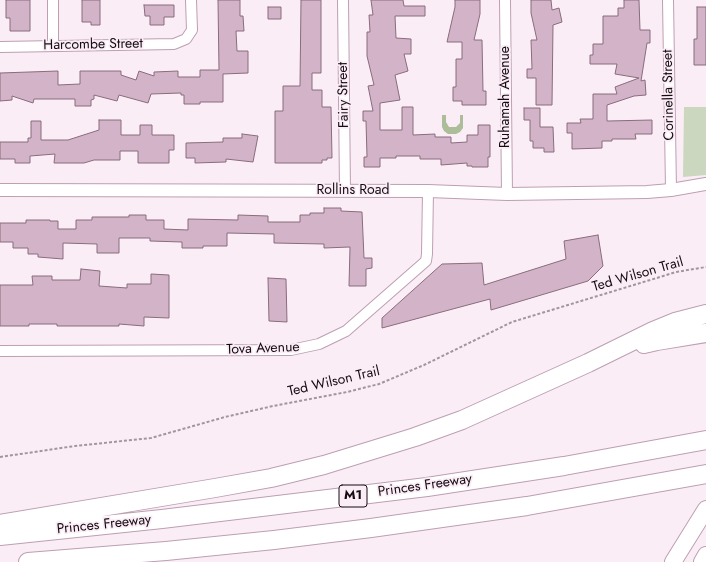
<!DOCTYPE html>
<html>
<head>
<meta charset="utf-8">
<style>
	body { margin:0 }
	canvas { display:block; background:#fbedf6 }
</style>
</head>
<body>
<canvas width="706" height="562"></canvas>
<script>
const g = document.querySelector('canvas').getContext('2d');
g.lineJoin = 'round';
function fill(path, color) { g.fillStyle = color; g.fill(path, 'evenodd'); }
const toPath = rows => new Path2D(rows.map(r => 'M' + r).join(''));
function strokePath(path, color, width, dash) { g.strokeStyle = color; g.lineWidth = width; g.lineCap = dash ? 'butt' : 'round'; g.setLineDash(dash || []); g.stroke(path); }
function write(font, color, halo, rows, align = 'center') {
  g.font = font + ' Jost,sans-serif'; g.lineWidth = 3.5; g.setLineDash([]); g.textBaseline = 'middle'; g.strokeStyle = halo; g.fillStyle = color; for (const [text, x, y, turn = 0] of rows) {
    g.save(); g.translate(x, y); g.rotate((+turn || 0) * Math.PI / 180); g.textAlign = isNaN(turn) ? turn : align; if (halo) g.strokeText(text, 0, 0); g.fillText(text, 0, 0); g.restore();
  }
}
const green = toPath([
	[684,107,706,107,706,175,683,177]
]);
const water = toPath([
	[442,115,446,115,446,122,449,127,456,127,460,123,460,115,463,115,463,128,460,132,456,134,448,134,444,131,442,127]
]);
const building = toPath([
	[6,0,30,0,30,31,10,31,10,18,6,18,6,0],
	[82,0,100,0,100,25,91,25,91,22,82,22,82,0],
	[218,0,240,0,240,16,243,16,244,31,236,31,237,51,248,51,248,73,223,74,223,102,200,102,200,104,184,104,184,95,181,95,181,93,151,94,148,103,119,95,117,101,94,95,94,99,91,100,91,106,75,106,75,99,34,99,33,103,12,96,12,100,0,101,0,73,58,71,58,85,80,84,80,71,121,71,121,75,136,80,139,71,154,76,154,72,178,71,178,77,200,77,200,70,219,70,218,0],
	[301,0,321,0,321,73,312,73,312,90,322,90,322,107,331,107,332,158,327,158,327,160,322,160,322,163,275,163,275,111,283,111,283,86,300,86,301,0],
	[371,0,403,0,404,6,425,6,425,16,395,16,396,38,411,39,411,54,404,54,408,71,395,75,400,100,380,103,380,130,402,130,402,107,413,107,413,135,435,134,435,137,451,137,451,143,467,142,467,135,478,135,478,125,490,125,490,157,488,157,488,167,472,167,472,166,467,166,467,163,441,165,441,159,420,159,420,156,396,156,396,158,380,158,380,167,364,167,364,157,367,157,366,121,363,121,363,111,373,111,368,86,374,85,367,56,367,32,370,32,369,15,373,15,371,0],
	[455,0,480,0,480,14,474,40,482,40,483,91,486,91,486,105,462,105,462,101,453,101,453,87,456,87,456,59,462,59,462,42,447,42,455,7,455,0],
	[531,0,551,0,552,10,559,8,562,22,553,25,552,105,536,105,536,78,527,78,527,69,532,69,531,40,537,40,531,13,531,0],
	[624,0,639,0,640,30,650,30,650,43,647,43,641,81,645,80,646,95,634,96,607,105,607,121,652,120,652,134,635,134,636,139,612,139,612,141,602,141,602,148,572,149,572,133,567,133,567,123,581,123,580,119,593,119,593,94,617,94,615,87,639,78,615,74,617,64,590,64,590,55,593,55,593,44,603,44,603,16,618,16,618,8,624,8,624,0],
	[144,5,174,5,174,17,164,17,164,25,150,25,150,16,145,16,144,5],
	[268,7,281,7,281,19,268,19,268,7],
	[697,7,706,7,706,65,694,65,694,39,697,39,697,7],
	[524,108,540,108,540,127,553,127,554,152,544,152,544,148,533,148,533,141,530,141,530,120,524,120,524,108],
	[99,120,121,120,121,135,140,135,140,125,152,125,152,135,174,135,174,150,169,150,169,163,138,163,138,151,120,151,120,160,94,160,84,163,54,163,55,154,30,156,30,163,15,163,15,159,0,159,0,142,28,142,28,138,31,138,31,121,41,121,41,140,68,140,99,130,99,120],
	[242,134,258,136,253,162,226,159,226,162,195,163,195,158,186,158,186,143,223,142,223,138,242,138,242,134],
	[324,208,341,208,341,211,362,212,364,258,372,258,372,268,366,269,366,286,349,286,350,247,324,248,324,244,274,243,274,234,227,233,227,246,203,246,203,248,182,248,182,242,150,241,150,238,119,238,119,253,97,253,97,244,63,243,63,259,38,257,38,254,28,254,28,248,13,248,13,242,0,242,0,223,26,223,26,220,50,220,50,221,58,221,58,229,76,229,76,220,92,220,92,217,129,217,129,215,146,215,146,220,164,220,164,229,188,230,188,219,238,220,238,215,268,216,268,222,300,222,300,215,310,215,310,213,324,213,324,208],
	[598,235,603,266,588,281,491,310,490,299,382,328,382,318,442,264,482,263,484,285,566,259,564,241,598,235],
	[81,269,100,271,99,286,127,288,127,284,151,284,151,274,169,275,169,318,144,317,144,326,119,324,119,326,57,326,57,324,29,324,29,326,0,326,0,285,33,285,32,276,52,276,52,280,80,280,81,269],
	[268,278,286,279,287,322,269,321,268,278]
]);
const path = toPath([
	[0,457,75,446,151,438,225,417,273,406,347,392,379,384,424,365,512,322,660,277,676,272,706,267]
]);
const minor = toPath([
	[53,0,53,46],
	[343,0,345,191],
	[505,0,507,194],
	[668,0,671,190],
	[0,47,174,44,186,39,192,30,191,0],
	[0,351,291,350,319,344,346,331,426,261,427,254,428,191]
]);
const tertiary = toPath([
	[0,190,428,191,507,194,647,192,671,190,706,184]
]);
const trunk = toPath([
	[673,562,706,509],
	[702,562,706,555]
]);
const motorway = toPath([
	[644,344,657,341,706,333],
	[0,524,215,488,271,478,324,465,415,437,462,420,588,363,653,331,675,322,706,314],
	[0,536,162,519,427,487,564,466,706,440],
	[28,562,166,551,274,540,371,528,527,506,706,474]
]);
const shields = [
	[353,496,28]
];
const shieldNames = [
	["M1",353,496]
];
const streetNames = [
	["Harcombe Street",93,45,-1],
	["Fairy Street",344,95,-91],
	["Corinella Street",669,95,-91],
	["Ruhamah Avenue",506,97,-90],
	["Rollins Road",353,191],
	["Ted Wilson Trail",638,275,-16],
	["Tova Avenue",263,349,-2],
	["Ted Wilson Trail",334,382,-13],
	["Princes Freeway",425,486,-8],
	["Princes Freeway",104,525,-6]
];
fill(green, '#ccd7c0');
fill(water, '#acbd99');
fill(building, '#d2b3c7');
strokePath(building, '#896c7e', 1);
strokePath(minor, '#bd9fb2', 12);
strokePath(tertiary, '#bd9fb2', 14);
strokePath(trunk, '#bd9fb2', 18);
strokePath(motorway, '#bd9fb2', 20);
strokePath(path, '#a2959d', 2, [3, 2]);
strokePath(minor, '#fff', 10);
strokePath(tertiary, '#fff', 12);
strokePath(trunk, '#fff', 16);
strokePath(motorway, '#fff', 18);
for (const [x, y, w] of shields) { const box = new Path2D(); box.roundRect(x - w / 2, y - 11, w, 22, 3); g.fillStyle = '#fbedf6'; g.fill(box); strokePath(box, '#150b11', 1); }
write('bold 13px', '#150b11', null, shieldNames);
write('14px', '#150b11', '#fbedf6', streetNames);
</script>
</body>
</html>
